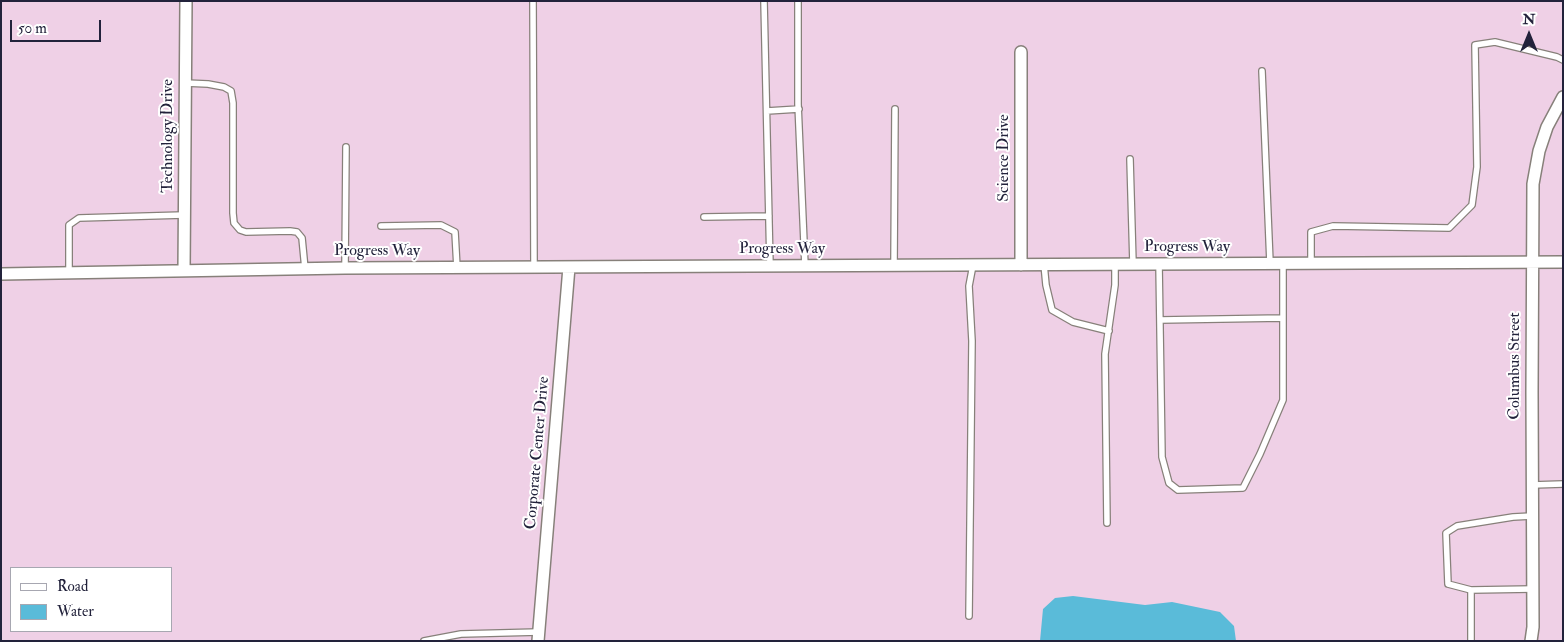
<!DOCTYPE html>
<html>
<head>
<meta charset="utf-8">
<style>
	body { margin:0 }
	#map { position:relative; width:1564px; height:642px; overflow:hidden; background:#ecdeba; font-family:"IM FELL Double Pica",serif }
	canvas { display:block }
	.frame { position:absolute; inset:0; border:2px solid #22223b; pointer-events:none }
	.legend { position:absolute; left:10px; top:567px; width:162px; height:65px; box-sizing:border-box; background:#fff; border:1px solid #a7a7b1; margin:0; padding:6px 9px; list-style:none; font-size:15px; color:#22223b }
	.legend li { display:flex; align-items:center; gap:10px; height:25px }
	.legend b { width:25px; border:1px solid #a7a7b1 }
	.north { position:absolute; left:1504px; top:10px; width:50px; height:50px; -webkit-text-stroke:4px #fff; paint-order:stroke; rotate:0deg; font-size:14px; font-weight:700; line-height:20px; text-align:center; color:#22223b }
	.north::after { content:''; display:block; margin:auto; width:18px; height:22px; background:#22223b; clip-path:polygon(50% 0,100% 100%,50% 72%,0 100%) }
	.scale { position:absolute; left:10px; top:20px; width:91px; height:22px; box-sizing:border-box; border:2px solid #22223b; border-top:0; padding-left:6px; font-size:15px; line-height:18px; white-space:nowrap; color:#22223b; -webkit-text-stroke:4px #fff; paint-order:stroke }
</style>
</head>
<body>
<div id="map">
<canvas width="1564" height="642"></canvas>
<div class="frame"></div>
<ul class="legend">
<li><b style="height:6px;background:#fff"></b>Road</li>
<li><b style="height:14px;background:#5abbd9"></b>Water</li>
</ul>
<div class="north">N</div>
<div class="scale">50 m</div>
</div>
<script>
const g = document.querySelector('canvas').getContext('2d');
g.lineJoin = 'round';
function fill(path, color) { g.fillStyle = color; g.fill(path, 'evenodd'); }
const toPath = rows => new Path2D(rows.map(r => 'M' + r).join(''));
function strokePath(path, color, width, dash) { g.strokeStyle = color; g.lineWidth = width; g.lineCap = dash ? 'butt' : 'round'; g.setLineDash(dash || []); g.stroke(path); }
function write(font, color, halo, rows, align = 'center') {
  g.font = font + ' "IM FELL Double Pica",serif'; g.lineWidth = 4; g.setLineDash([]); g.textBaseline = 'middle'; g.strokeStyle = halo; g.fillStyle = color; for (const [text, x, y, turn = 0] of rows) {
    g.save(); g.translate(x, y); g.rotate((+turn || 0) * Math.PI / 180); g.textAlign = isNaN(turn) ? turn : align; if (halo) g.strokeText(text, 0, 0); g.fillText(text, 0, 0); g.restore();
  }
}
const built = toPath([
	[1,1,1563,1,1563,641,1,641],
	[11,568,171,568,171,631,11,631]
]);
const water = toPath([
	[1073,596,1145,605,1172,602,1220,612,1234,626,1236,641,1040,641,1043,609,1055,598]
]);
const service = toPath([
	[533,1,534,267],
	[764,1,770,266],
	[798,1,798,104,805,266],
	[1262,71,1270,263],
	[185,83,208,84,224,87,231,91,233,103,233,213,234,223,240,230,246,232,290,231,297,232,302,238,305,269],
	[767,111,799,109],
	[1130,159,1133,264],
	[704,217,769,216],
	[381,226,441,225,455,232,457,268],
	[1311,263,1311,232,1333,226,1449,228,1472,205,1477,167,1475,45,1495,42,1557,57,1563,60],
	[1044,264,1046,285,1052,310,1073,322,1109,331],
	[1159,264,1162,457,1169,483,1178,490,1243,488,1260,454,1283,400,1283,263],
	[894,265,895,109],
	[345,268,346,147],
	[69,273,69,225,79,218,184,215],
	[1160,320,1283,318],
	[1532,485,1563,484],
	[1532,516,1513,517,1457,526,1446,533,1448,584,1471,590,1533,589],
	[1107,523,1105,354,1115,285,1115,264],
	[1471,590,1471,641],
	[969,616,972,341,969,286,973,265],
	[424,641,461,634,539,632]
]);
const minor = toPath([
	[1021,265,1021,52],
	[184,271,186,1],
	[1,274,345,268,1563,262],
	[538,641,569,267],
	[1531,641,1533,627,1532,392,1533,184,1539,151,1547,127,1563,97]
]);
const streetNames = [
	["Technology Drive",169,136,-90],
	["Science Drive",1005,158,-90],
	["Progress Way",1187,248],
	["Progress Way",782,250],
	["Progress Way",377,252],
	["Columbus Street",1516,366,-90],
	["Corporate Center Drive",538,453,-85]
];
fill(built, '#efd0e6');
fill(water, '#5abbd9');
strokePath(service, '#87807a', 8);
strokePath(minor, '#87807a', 14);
strokePath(service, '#fff', 5.5);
strokePath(minor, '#fff', 11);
write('16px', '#22223b', '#fff', streetNames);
</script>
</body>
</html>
